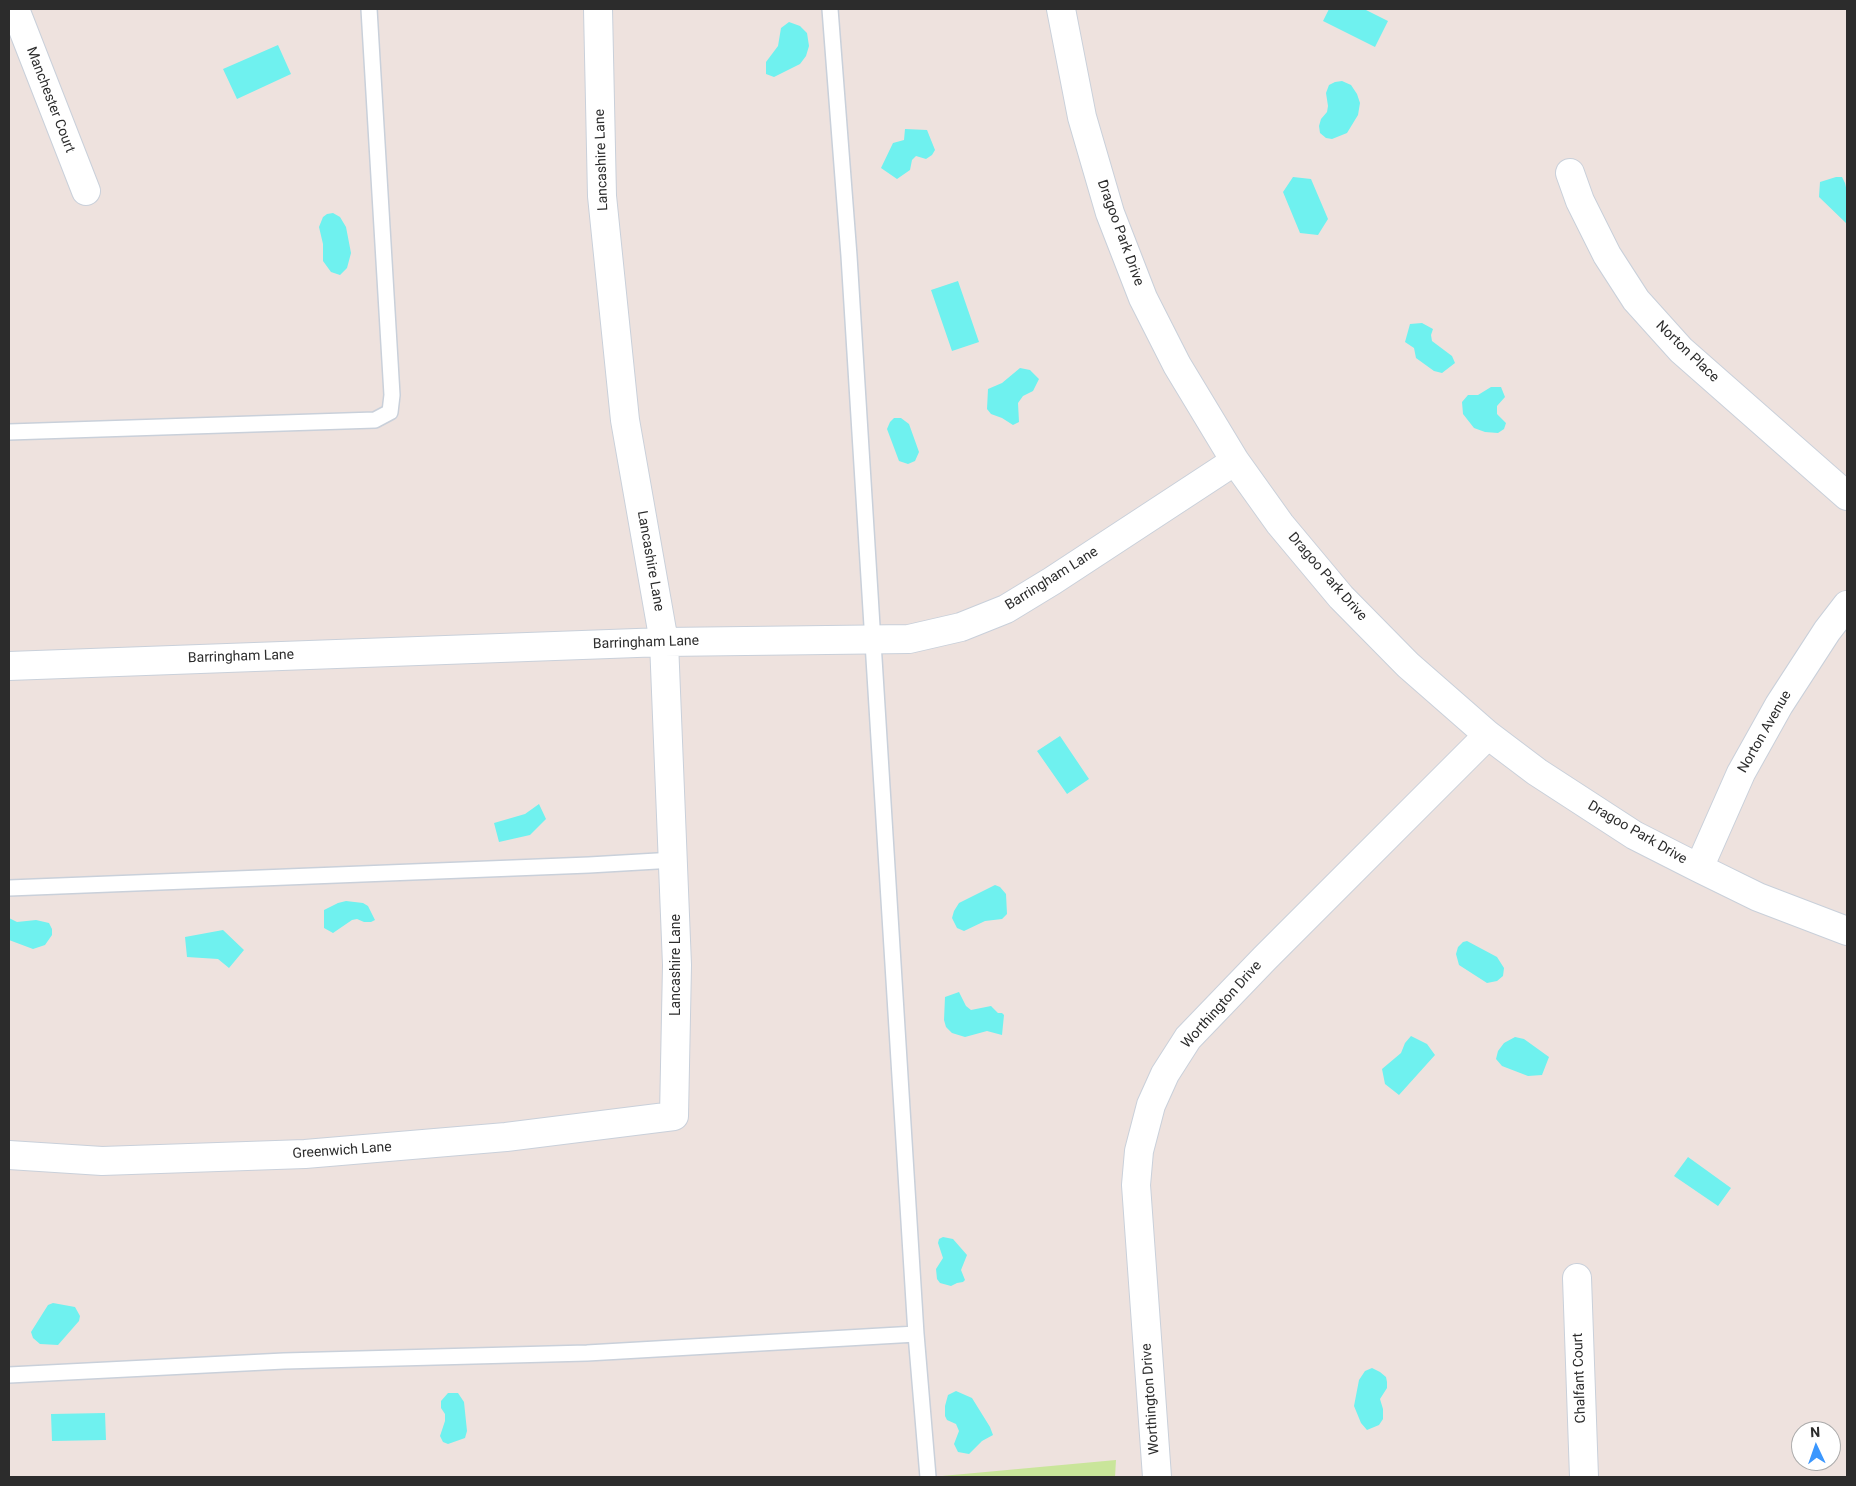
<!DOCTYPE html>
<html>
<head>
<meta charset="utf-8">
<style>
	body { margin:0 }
	#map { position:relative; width:1856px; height:1486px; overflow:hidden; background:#eee2de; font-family:Roboto,sans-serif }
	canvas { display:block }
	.frame { position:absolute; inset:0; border:10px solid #2c2c2c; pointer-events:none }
	.north { position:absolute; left:1791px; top:1421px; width:50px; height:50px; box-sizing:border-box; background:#fff; border:1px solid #ababab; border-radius:50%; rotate:357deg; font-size:14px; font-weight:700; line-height:20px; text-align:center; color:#2c2c2c }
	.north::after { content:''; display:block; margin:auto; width:18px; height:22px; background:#3b97fe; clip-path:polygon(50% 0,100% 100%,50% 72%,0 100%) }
</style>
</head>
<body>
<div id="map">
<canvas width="1856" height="1486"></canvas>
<div class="frame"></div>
<div class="north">N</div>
</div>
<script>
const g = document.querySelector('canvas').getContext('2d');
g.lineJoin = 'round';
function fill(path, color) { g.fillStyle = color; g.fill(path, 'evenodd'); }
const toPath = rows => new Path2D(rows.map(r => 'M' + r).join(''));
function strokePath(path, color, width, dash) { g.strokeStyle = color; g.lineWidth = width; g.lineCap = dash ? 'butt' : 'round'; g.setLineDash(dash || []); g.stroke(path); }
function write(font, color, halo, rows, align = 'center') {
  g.font = font + ' Roboto,sans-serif'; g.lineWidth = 5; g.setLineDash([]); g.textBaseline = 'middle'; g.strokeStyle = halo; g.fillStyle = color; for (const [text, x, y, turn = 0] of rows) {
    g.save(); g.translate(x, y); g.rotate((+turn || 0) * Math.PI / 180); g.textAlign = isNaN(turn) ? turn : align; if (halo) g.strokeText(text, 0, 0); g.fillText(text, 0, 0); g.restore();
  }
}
const green = toPath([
	[1116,1460,1115,1477,942,1477,942,1476]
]);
const water = toPath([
	[1329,9,1364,9,1388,21,1375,47,1323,21],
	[789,22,800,26,807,33,809,46,806,56,800,64,774,77,766,74,766,62,778,46,781,28],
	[278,45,291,74,237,99,223,69],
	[1342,81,1351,85,1357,94,1360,103,1358,115,1347,133,1332,139,1326,138,1320,133,1319,126,1321,119,1327,112,1328,106,1326,93,1329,85,1335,82],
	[905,129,927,130,935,150,932,155,926,159,916,156,912,160,910,170,897,179,881,168,893,143,904,140],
	[1293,177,1311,179,1328,219,1318,235,1300,233,1283,192],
	[1836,177,1842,177,1845,183,1847,192,1847,224,1819,197,1820,182],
	[333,213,340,217,346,227,351,253,347,268,340,275,331,272,323,261,323,244,319,227,323,217,327,214],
	[958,281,979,342,952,351,931,290],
	[1422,323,1433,329,1431,335,1432,341,1452,356,1455,363,1442,373,1434,371,1416,358,1414,348,1405,342,1410,324],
	[1020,368,1030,370,1039,379,1033,391,1023,396,1018,403,1019,422,1013,425,1002,418,991,414,987,409,988,389,1002,383],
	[1491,387,1501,387,1505,397,1497,406,1497,414,1506,423,1504,429,1498,433,1485,432,1474,428,1463,414,1462,402,1468,395,1478,395],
	[894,418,901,418,909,424,919,452,915,461,908,464,899,461,887,429,890,422],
	[1060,736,1089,779,1067,794,1037,751],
	[539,804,546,819,530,835,499,842,494,823,525,814],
	[995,885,1000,887,1006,894,1007,914,1002,919,985,921,964,931,957,928,952,918,954,911,959,903],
	[346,901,363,903,368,906,375,920,371,922,364,922,357,919,352,920,333,933,324,928,324,910,338,903],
	[9,918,17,922,36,920,49,923,52,929,52,935,45,945,33,949,9,940],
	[223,930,244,950,229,968,218,959,187,957,185,937],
	[1467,941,1497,957,1504,968,1503,976,1497,981,1487,983,1459,965,1456,954,1458,947,1463,942],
	[959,992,966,1006,971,1010,991,1006,998,1013,1002,1013,1004,1015,1002,1035,987,1031,965,1037,952,1033,946,1027,944,1020,945,997],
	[1411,1036,1427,1044,1435,1055,1399,1095,1385,1084,1382,1069,1401,1053,1405,1043],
	[1515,1037,1524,1039,1549,1057,1542,1075,1528,1076,1502,1066,1496,1059,1498,1051,1504,1043],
	[1688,1157,1731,1188,1718,1206,1674,1176],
	[943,1237,953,1239,967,1255,961,1270,965,1280,963,1282,957,1283,951,1286,940,1283,937,1279,936,1269,943,1258,938,1243,939,1239],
	[53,1303,75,1307,80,1316,79,1321,58,1345,40,1344,33,1338,31,1332,48,1305],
	[1372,1368,1380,1372,1386,1377,1387,1382,1387,1388,1380,1399,1383,1409,1383,1419,1379,1425,1367,1430,1361,1423,1354,1406,1359,1380,1365,1371],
	[956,1391,972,1398,990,1427,993,1435,982,1441,969,1454,958,1452,954,1444,959,1431,956,1424,947,1420,945,1416,945,1406,948,1395],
	[448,1393,458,1393,464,1402,467,1431,465,1438,448,1444,443,1442,440,1436,445,1421,445,1414,441,1408,441,1401],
	[105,1413,106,1440,52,1441,51,1414]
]);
const lane = toPath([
	[830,9,849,256,916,1334],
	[9,432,375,420,390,412,392,395,369,9],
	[9,888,589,865,674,860],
	[9,1375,284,1361,587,1353,916,1334,928,1477]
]);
const street = toPath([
	[15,9,86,191],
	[1061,9,1082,117,1110,213,1143,298,1177,365,1235,461,1280,524,1341,597,1408,665,1488,735,1537,772,1634,835,1699,868,1758,897,1847,931],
	[1570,173,1580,201,1607,255,1636,300,1681,350,1847,496],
	[9,666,664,642,909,639,961,627,1006,609,1052,581,1235,461],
	[1699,868,1741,773,1779,705,1827,631,1847,605],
	[9,1155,102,1161,305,1154,506,1137,674,1116,677,965,664,642,625,420,602,196,598,9],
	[1577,1278,1584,1477],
	[1157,1477,1136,1185,1139,1151,1151,1105,1165,1074,1188,1038,1265,958,1488,735]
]);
const streetNames = [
	["Manchester Court",50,100,69],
	["Lancashire Lane",602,160,-92],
	["Dragoo Park Drive",1120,233,70],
	["Norton Place",1687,352,44],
	["Lancashire Lane",650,561,80],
	["Dragoo Park Drive",1327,577,49],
	["Barringham Lane",1052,579,-32],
	["Barringham Lane",646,643,-2],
	["Barringham Lane",241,657,-2],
	["Norton Avenue",1765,732,-60],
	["Dragoo Park Drive",1637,833,30],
	["Lancashire Lane",676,965,-90],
	["Worthington Drive",1222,1005,-48],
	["Greenwich Lane",342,1151,-4],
	["Chalfant Court",1580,1378,-92],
	["Worthington Drive",1151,1399,-94]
];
fill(green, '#c9e59a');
fill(water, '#6ff1ef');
strokePath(lane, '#c9d0da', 18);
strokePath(street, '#c9d0da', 30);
strokePath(lane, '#fff', 15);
strokePath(street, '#fff', 28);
write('14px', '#2c2c2c', '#fff', streetNames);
</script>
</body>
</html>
